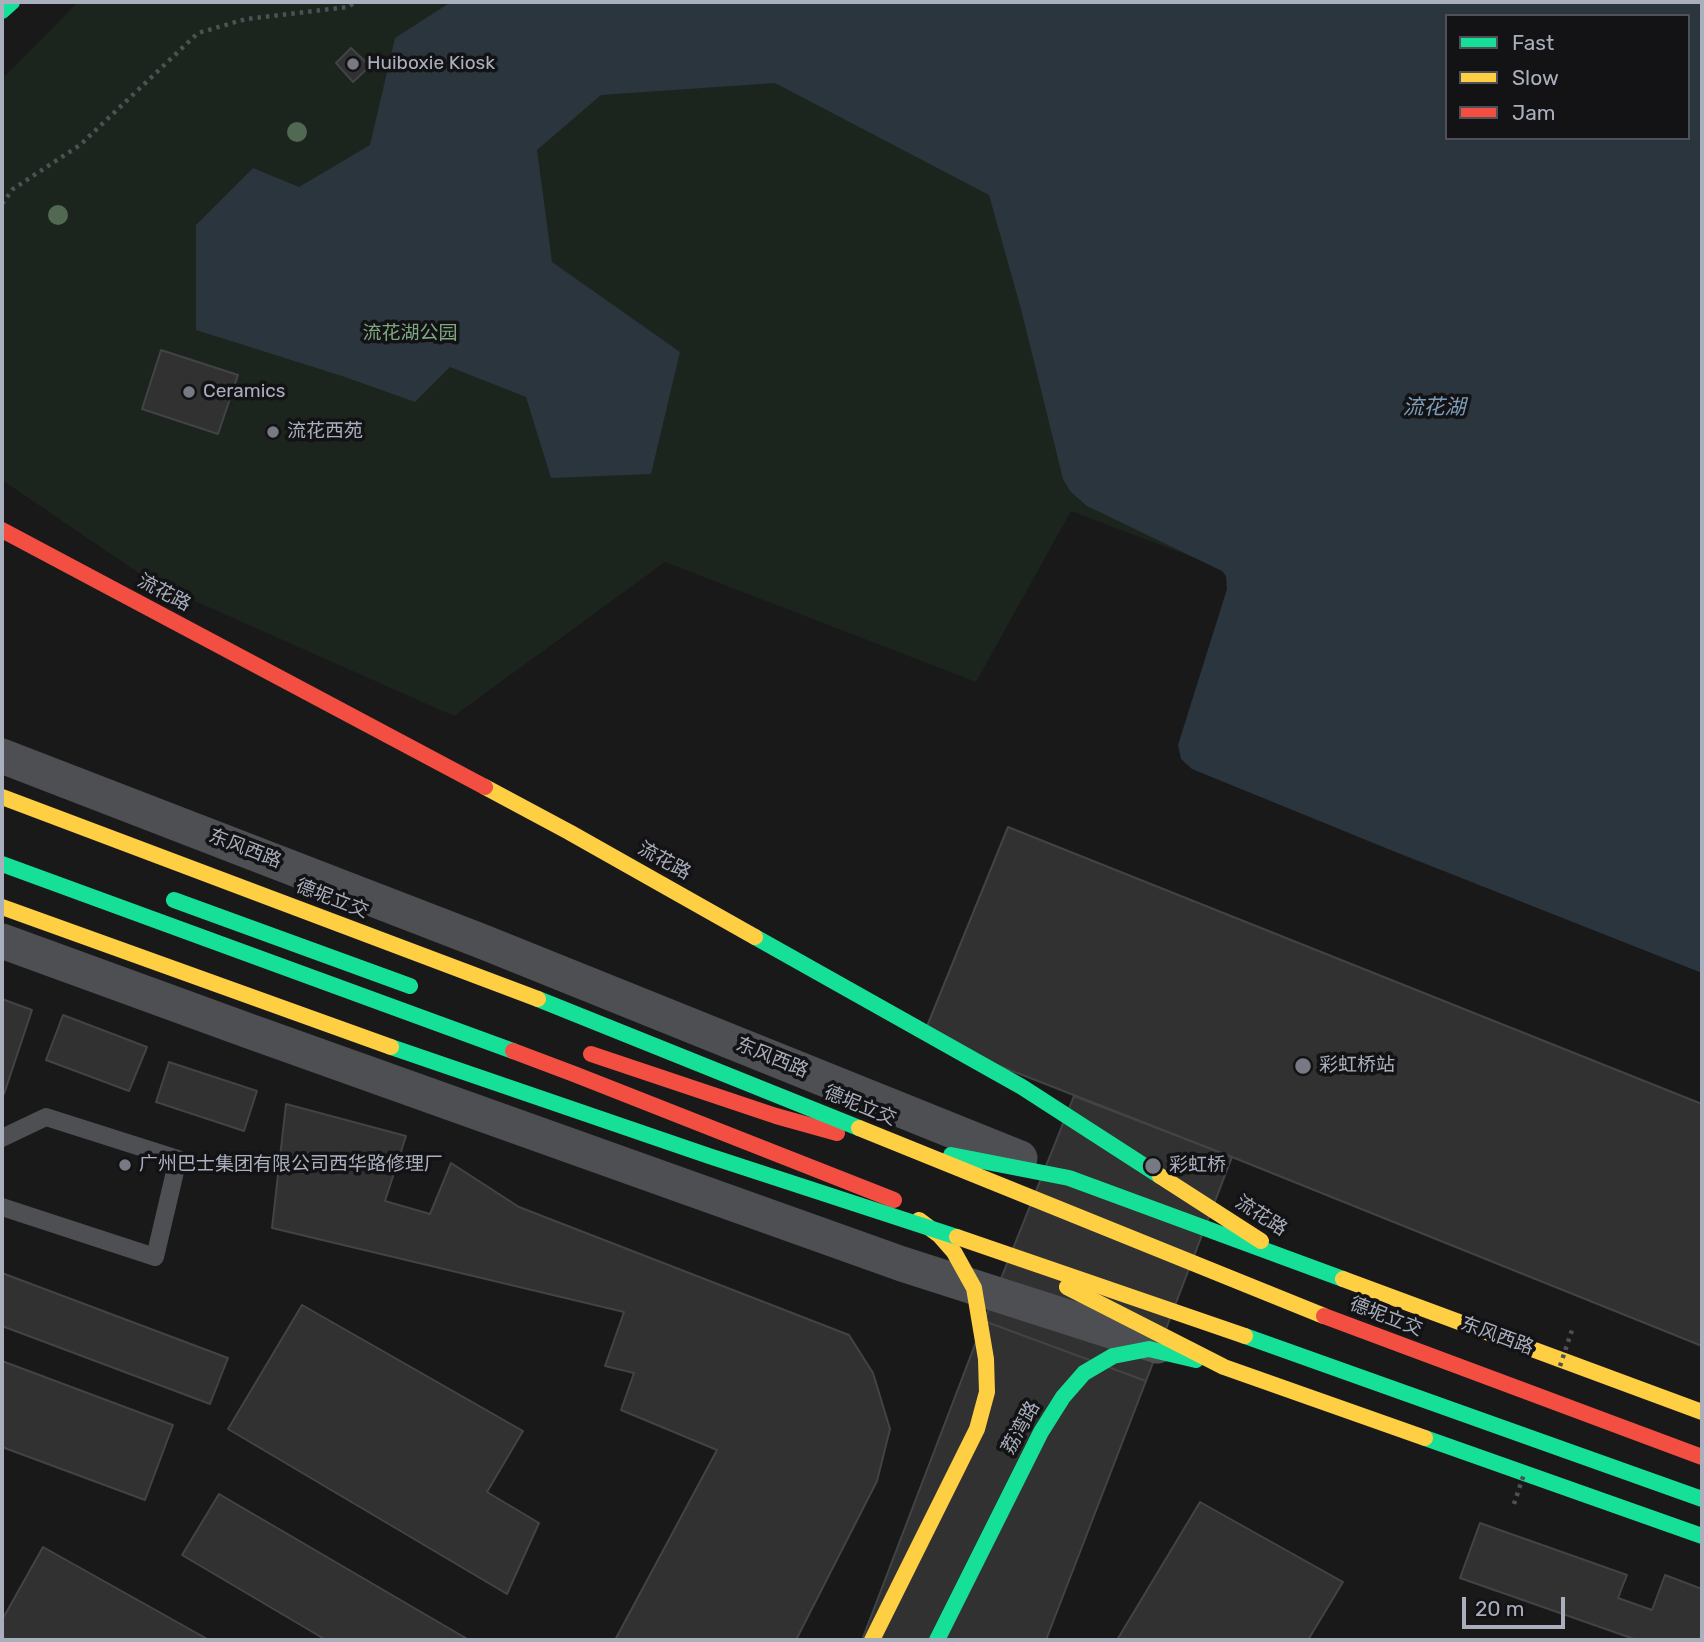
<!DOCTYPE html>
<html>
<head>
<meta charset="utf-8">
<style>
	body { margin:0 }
	#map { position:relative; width:1704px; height:1642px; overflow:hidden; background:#19191a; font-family:Rubik,sans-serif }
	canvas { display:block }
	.frame { position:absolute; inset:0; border:4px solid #a9afbc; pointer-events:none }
	.legend { position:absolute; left:1445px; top:14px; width:245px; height:126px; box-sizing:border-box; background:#131316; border:2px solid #4f5158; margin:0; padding:9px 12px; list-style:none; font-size:21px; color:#a9afbc }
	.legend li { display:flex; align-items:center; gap:14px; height:35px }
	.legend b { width:35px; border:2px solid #4f5158 }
	.scale { position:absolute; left:1462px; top:1597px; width:103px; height:32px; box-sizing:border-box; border:4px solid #a9afbc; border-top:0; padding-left:9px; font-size:21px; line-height:24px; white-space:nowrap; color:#a9afbc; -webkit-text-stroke:5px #131316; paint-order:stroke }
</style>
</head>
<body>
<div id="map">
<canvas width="1704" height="1642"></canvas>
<div class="frame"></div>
<ul class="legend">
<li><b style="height:9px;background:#16e098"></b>Fast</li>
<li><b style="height:9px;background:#ffcf43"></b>Slow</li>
<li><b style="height:9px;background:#f24e42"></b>Jam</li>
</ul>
<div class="scale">20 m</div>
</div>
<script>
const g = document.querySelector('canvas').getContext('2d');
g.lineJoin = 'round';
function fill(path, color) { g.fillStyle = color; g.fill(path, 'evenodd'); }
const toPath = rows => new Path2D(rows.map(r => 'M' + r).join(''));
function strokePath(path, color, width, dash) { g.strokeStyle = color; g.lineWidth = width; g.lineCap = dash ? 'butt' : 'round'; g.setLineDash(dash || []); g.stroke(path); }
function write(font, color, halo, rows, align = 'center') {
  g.font = font + ' Rubik,"Noto Sans SC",sans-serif'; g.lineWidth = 7; g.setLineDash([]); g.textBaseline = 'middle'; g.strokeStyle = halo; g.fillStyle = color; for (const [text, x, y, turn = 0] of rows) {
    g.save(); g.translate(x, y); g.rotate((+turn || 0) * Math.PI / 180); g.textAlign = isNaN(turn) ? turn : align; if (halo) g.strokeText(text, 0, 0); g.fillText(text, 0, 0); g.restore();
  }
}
const green = toPath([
	[78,2,1702,2,1702,964,1271,587,1071,511,976,682,665,562,454,716,152,582,2,480,2,79],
	[1447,16,1688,16,1688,138,1447,138]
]);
const water = toPath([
	[451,2,1702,2,1702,973,1393,851,1192,769,1181,759,1178,745,1227,589,1226,576,1222,571,1087,506,1070,491,1063,479,1021,309,989,195,775,83,601,95,537,150,552,262,680,352,651,474,551,478,526,397,450,367,415,402,345,377,196,330,196,225,253,168,299,187,370,145,395,38],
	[1447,16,1688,16,1688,138,1447,138]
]);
const building = toPath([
	[351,48,370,66,353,82,336,63,351,48],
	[161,350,238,375,218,434,142,409,161,350],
	[1008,827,1702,1104,1702,1346,1232,1157,923,1036,1008,827],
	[2,999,32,1010,4,1094,2,1094,2,999],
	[63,1015,147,1047,129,1091,46,1060,63,1015],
	[169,1062,257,1091,244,1131,156,1102,169,1062],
	[1074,1096,1232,1157,1146,1381,984,1321,1074,1096],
	[286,1104,406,1136,385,1201,430,1214,451,1163,519,1207,849,1335,873,1373,890,1429,877,1481,796,1640,615,1640,717,1450,621,1410,634,1373,605,1366,624,1312,272,1228,286,1104],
	[2,1273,228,1358,210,1404,2,1326,2,1273],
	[302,1305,523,1431,487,1492,539,1523,507,1594,228,1429,302,1305],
	[984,1321,1146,1381,1046,1640,862,1640,984,1321],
	[2,1361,173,1425,145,1500,2,1447,2,1361],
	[219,1494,469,1640,326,1640,182,1555,219,1494],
	[1200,1502,1343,1582,1308,1640,1117,1640,1200,1502],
	[1480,1523,1627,1575,1618,1598,1652,1610,1665,1575,1702,1589,1702,1640,1637,1640,1460,1578,1480,1523],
	[43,1547,209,1640,6,1640,2,1638,2,1620,43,1547]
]);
const path = toPath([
	[2,204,13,189,80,145,198,33,246,19,348,7,355,2]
]);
const lane = toPath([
	[2,1138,46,1117,178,1159,155,1257,2,1207]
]);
const street = toPath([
	[2,756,481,941,1020,1158],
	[2,941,249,1031,902,1264,1158,1346]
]);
const fast = toPath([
	[2,11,12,2],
	[2,864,513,1051],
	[174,900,410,986],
	[755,937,1022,1087,1160,1176],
	[951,1155,1069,1178,1343,1279],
	[1425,1438,1702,1536],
	[937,1640,1041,1432,1063,1397,1084,1373,1113,1356,1149,1349,1196,1360]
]);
const slow = toPath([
	[485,787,569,832,755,937],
	[1160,1176,1261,1241],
	[1343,1279,1702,1412],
	[1067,1287,1224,1367,1425,1438],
	[872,1640,977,1429,987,1392,986,1359,974,1288,954,1252,939,1235,919,1220]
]);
const jam = toPath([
	[2,530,485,787],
	[513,1051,574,1074,894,1200],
	[591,1054,776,1116,837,1133]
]);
const pathBridge = toPath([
	[1560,1366,1573,1327],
	[1514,1504,1524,1474]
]);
const fastBridge = toPath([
	[538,999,859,1128],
	[391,1047,709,1156,957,1237],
	[1245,1336,1702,1499]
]);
const slowBridge = toPath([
	[2,797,538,999],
	[2,907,391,1047],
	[859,1128,1324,1316],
	[957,1237,1245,1336]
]);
const jamBridge = toPath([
	[1324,1316,1702,1457]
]);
const trees = [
	[297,132],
	[58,215]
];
const markers = [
	[353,64,7,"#777a83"],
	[189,392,7,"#777a83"],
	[273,432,7,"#777a83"],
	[1303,1066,9,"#777a83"],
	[125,1165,7,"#777a83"],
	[1153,1166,9,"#777a83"]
];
const poiNames = [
	["Huiboxie Kiosk",367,64],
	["Ceramics",203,392],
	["流花西苑",287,432],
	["彩虹桥站",1319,1066],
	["广州巴士集团有限公司西华路修理厂",139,1165],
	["彩虹桥",1169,1166]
];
const parkNames = [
	["流花湖公园",410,334]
];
const streetNames = [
	["流花路",164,593,28],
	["东风西路",245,849,21],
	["流花路",664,861,29],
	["德坭立交",332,899,21],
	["东风西路",772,1058,22],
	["德坭立交",860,1106,22],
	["流花路",1261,1216,33],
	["德坭立交",1386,1317,21],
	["东风西路",1497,1336,20],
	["荔湾路",1021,1428,-61]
];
const waterNames = [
	["流花湖",1434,408]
];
fill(green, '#1c241e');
fill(water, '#2b353d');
fill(building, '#313132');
strokePath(building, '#424346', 2);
strokePath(path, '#4f5054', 4.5, [3.5, 5]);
strokePath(lane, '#4d4f53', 18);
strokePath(street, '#4d4f53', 35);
strokePath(fast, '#16e098', 16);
strokePath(slow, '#ffcf43', 16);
strokePath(jam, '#f24e42', 16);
strokePath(pathBridge, '#4f5054', 4.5, [3.5, 5]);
strokePath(fastBridge, '#16e098', 16);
strokePath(slowBridge, '#ffcf43', 16);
strokePath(jamBridge, '#f24e42', 16);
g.fillStyle = '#516853';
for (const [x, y] of trees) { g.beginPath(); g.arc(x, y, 10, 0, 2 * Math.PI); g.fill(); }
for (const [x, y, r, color] of markers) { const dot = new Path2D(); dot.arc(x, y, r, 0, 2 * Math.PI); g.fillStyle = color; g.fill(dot); strokePath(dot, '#131316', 2.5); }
write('19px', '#a9afbc', '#131316', poiNames, 'left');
write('19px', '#7fa881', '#131316', parkNames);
write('19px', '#a9afbc', '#131316', streetNames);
write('italic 21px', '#7e9eb9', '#131316', waterNames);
</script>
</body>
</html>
